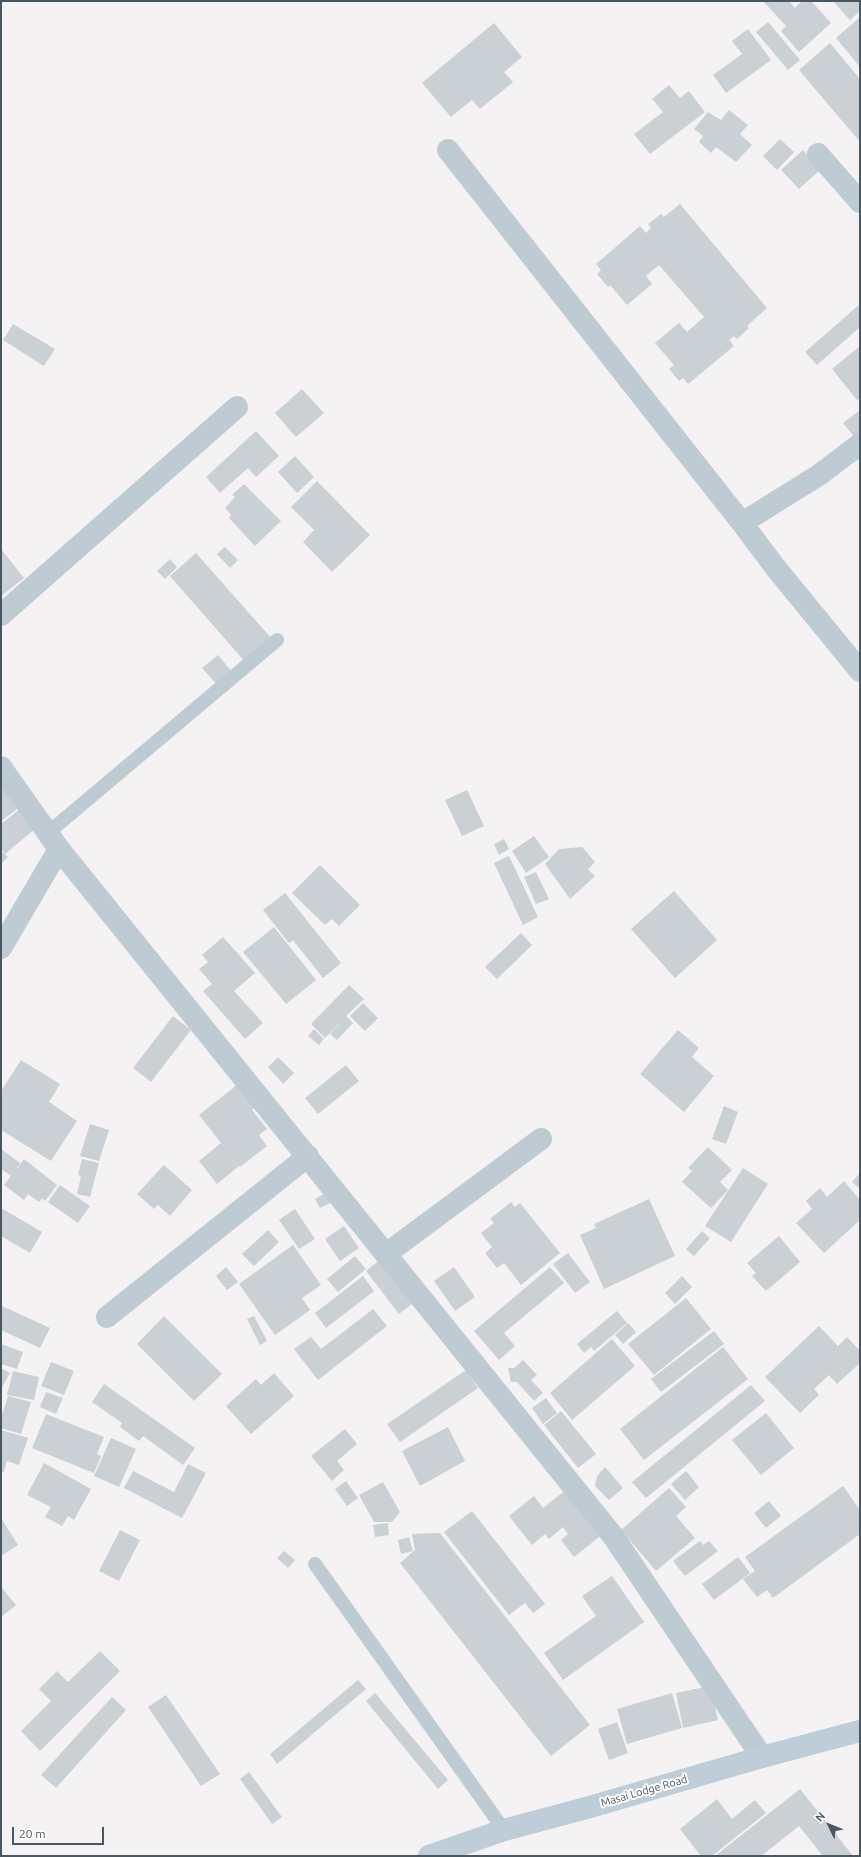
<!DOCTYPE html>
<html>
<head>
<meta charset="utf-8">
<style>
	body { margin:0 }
	#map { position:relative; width:861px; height:1857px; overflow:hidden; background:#f4f2f2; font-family:Ubuntu,sans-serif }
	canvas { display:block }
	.frame { position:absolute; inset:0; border:2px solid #475862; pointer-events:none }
	.north { position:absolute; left:809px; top:1805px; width:40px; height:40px; -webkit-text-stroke:3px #fff; paint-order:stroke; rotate:313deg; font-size:11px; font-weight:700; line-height:16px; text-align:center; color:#475862 }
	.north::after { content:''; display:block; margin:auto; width:14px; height:18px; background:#475862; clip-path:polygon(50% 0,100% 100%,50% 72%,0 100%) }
	.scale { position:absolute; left:12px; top:1827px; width:92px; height:18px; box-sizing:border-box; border:2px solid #475862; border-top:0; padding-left:5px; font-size:12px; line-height:14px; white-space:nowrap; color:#475862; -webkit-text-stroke:3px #fff; paint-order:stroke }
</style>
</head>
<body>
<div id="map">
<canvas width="861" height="1857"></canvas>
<div class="frame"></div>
<div class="north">N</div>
<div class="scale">20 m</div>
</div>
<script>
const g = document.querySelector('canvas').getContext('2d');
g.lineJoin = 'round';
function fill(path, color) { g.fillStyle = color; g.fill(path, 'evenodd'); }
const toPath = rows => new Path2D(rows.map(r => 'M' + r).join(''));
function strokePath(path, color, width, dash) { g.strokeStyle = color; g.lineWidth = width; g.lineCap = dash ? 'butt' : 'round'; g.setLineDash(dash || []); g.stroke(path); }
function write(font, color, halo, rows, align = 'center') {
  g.font = font + ' Ubuntu,sans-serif'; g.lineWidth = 4; g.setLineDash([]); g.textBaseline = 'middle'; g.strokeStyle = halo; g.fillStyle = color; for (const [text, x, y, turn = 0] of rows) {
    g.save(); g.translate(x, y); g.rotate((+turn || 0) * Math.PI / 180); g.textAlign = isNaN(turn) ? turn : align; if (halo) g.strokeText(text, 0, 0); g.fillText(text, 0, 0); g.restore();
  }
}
const building = toPath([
	[763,1,789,1,795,8,802,1,811,1,831,23,799,52,781,31,786,26],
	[833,1,860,1,860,11,850,20],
	[860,17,860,67,836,38],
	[768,22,800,60,788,70,756,32],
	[494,23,522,57,504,72,513,82,480,109,472,100,451,117,422,83],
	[748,29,771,60,726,93,713,75,742,54,732,41],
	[830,43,860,79,860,142,799,70],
	[669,85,680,98,689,91,705,112,650,154,634,134,663,112,652,99],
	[729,110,748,125,740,134,752,145,736,162,716,147,711,153,699,142,703,136,694,129,708,112,721,120],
	[780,139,794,152,777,170,763,156],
	[803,150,821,169,799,189,781,170],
	[680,204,767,308,747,326,749,328,737,339,734,336,729,340,734,346,688,384,683,378,679,381,669,369,674,365,655,343,679,323,687,332,704,317,659,265,646,276,652,284,627,305,610,285,608,287,597,274,601,270,596,264,640,226,646,233,651,228,648,224,661,214,664,217],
	[860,304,860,327,817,365,805,352],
	[13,324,55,349,44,366,3,340],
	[860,346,860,398,857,400,832,369],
	[302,389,324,413,296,437,275,413],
	[860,410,860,435,856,439,843,423],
	[256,431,279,456,256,477,248,468,220,493,206,477],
	[295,456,314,477,297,493,278,472],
	[317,481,370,535,332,572,303,542,314,530,291,507],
	[244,484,281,521,255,546,229,518,231,515,225,508,235,497,232,495],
	[225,547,238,560,230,568,217,554],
	[1,549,24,578,1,596],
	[196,553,272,639,246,663,170,576],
	[170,559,177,567,165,579,157,571],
	[218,655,234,674,219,687,202,668],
	[1,781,21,806,1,821],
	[467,790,484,826,462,836,445,800],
	[20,809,36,828,5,854,1,848,1,824],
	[534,836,549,857,526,873,512,851],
	[504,839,509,849,499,855,494,844],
	[582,847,595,862,588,869,595,876,570,899,545,864,559,849],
	[1,851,8,857,1,864],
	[509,856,538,917,523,925,494,863],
	[320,865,360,905,339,926,332,919,325,925,292,893],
	[536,872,549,899,536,904,524,877],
	[674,891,717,940,675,978,631,929],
	[285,893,341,963,323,978,293,940,289,943,263,910],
	[274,927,316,980,286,1004,243,952],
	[521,933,532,945,497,979,485,967],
	[223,937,255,973,234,991,263,1023,245,1039,203,991,212,984,199,969,208,962,202,955],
	[349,985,364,999,346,1016,353,1023,337,1040,330,1034,344,1019,325,1038,311,1024],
	[363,1003,378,1018,365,1031,350,1016],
	[173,1016,191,1030,151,1082,133,1068],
	[314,1029,324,1039,319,1045,308,1036],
	[678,1030,699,1048,692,1057,714,1076,684,1112,640,1074],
	[278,1057,294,1073,283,1084,268,1067],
	[21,1060,60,1084,49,1102,77,1121,51,1161,1,1130,1,1091],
	[346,1065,359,1081,318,1114,305,1098],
	[238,1084,255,1107,252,1110,267,1129,259,1135,267,1146,240,1167,199,1115],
	[724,1106,738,1112,726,1144,712,1139],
	[90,1124,109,1130,99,1161,80,1156],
	[221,1143,239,1166,217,1184,199,1161],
	[708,1147,732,1170,720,1182,728,1190,711,1208,682,1182,692,1171,688,1168],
	[1,1149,20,1163,15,1171,24,1159,57,1185,45,1201,42,1198,39,1202,28,1194,24,1200,4,1185,11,1176,1,1169],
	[82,1159,99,1163,90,1197,77,1194,81,1176,78,1175],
	[164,1165,192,1190,170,1216,158,1205,154,1209,137,1194],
	[743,1168,768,1184,731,1242,705,1226],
	[860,1173,860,1189,852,1182],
	[844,1181,860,1200,860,1220,824,1253,796,1223,812,1209,806,1201,820,1188,827,1197],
	[60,1185,90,1206,78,1223,48,1202],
	[329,1191,334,1201,320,1208,315,1199],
	[649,1199,675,1256,604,1289,580,1235,596,1228,594,1224],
	[511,1202,515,1207,520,1203,560,1253,521,1285,504,1263,497,1268,485,1253,492,1247,481,1233,494,1223,490,1219],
	[1,1208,42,1232,30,1253,1,1236],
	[295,1209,315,1239,299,1249,279,1220],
	[344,1226,359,1248,340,1261,325,1239],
	[268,1230,279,1242,254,1266,242,1254],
	[702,1231,710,1238,694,1256,686,1249],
	[779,1236,800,1262,766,1291,752,1276,756,1273,747,1263],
	[293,1245,321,1285,302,1298,310,1310,275,1335,239,1284],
	[568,1253,590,1282,575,1293,553,1264],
	[355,1256,366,1269,338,1292,327,1279],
	[383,1257,417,1300,399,1314,366,1271],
	[226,1267,238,1282,227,1290,216,1276],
	[454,1267,475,1297,455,1311,434,1281],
	[550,1267,564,1283,504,1333,515,1346,499,1360,474,1331],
	[363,1276,374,1291,326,1328,315,1313],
	[682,1276,692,1287,675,1304,665,1293],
	[686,1298,711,1329,654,1375,628,1344],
	[2,1306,50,1328,40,1348,1,1330],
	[373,1309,387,1326,318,1380,294,1349,311,1337,321,1349],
	[617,1311,627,1323,594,1351,591,1347,584,1353,577,1344],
	[164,1316,222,1374,194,1401,137,1344],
	[254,1316,267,1341,260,1345,247,1319],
	[628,1323,636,1332,623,1344,615,1335],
	[819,1326,838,1346,847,1337,860,1351,860,1363,837,1384,829,1375,814,1389,819,1395,800,1413,765,1377],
	[714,1331,724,1344,661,1392,651,1379],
	[612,1339,635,1366,572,1420,550,1393],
	[1,1344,23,1352,17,1369,1,1364],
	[723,1347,748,1379,644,1460,620,1429],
	[523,1360,537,1375,531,1380,543,1393,534,1401,517,1382,511,1382,508,1368,514,1368],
	[51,1362,74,1371,64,1395,41,1386],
	[1,1368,10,1373,1,1389],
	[466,1370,478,1388,400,1442,387,1424],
	[13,1371,39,1377,34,1400,7,1395],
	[274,1373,294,1396,251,1434,226,1406,256,1379,261,1385],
	[104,1384,195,1448,183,1465,143,1436,139,1441,120,1427,122,1423,92,1402],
	[751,1385,765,1401,646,1498,632,1482],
	[46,1392,63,1398,56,1414,40,1407],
	[8,1396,31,1402,21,1434,1,1428,1,1418],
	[546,1398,557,1413,543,1424,532,1408],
	[561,1411,596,1454,578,1468,544,1425],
	[766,1413,794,1448,761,1475,732,1440],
	[46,1414,104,1437,97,1454,101,1456,94,1473,32,1448],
	[448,1427,465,1461,420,1486,402,1451],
	[345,1429,357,1444,337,1461,344,1470,332,1481,311,1456],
	[1,1430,28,1438,19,1465,7,1461,4,1472,1,1471],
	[111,1438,136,1449,119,1487,94,1476],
	[44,1463,91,1489,74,1520,68,1516,62,1526,45,1517,51,1507,27,1495],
	[188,1464,206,1473,182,1518,124,1488,133,1471,174,1492],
	[605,1467,623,1488,609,1500,595,1486,597,1476],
	[686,1471,699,1487,685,1500,671,1484],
	[346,1481,358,1498,347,1506,335,1489],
	[383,1482,400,1512,392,1522,374,1522,359,1495],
	[843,1486,860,1510,860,1534,773,1598,767,1590,757,1597,743,1579,755,1571,745,1557],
	[669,1488,686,1507,676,1516,695,1538,656,1571,621,1530],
	[567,1489,603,1534,574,1557,561,1540,568,1534,563,1527,549,1539,545,1534,532,1545,509,1516,534,1496,543,1508],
	[769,1501,781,1516,766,1528,754,1513],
	[472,1511,545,1604,533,1613,525,1603,509,1615,444,1532],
	[1,1518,18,1545,1,1556],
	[388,1523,389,1535,375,1537,373,1525],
	[120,1530,140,1540,119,1581,99,1571],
	[440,1533,590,1725,551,1756,400,1563,415,1550,412,1534],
	[409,1537,413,1551,401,1554,398,1540],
	[700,1541,703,1545,709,1541,718,1551,685,1576,673,1561],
	[284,1551,295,1560,288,1568,277,1558],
	[738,1557,750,1573,714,1600,702,1584],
	[612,1576,644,1622,563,1680,544,1653,596,1616,582,1596],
	[2,1588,16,1605,1,1617,1,1589],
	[100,1651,120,1671,40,1751,21,1731,51,1701,39,1689,57,1671,68,1682],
	[358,1680,366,1689,277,1764,270,1754],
	[710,1686,718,1720,683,1728,676,1693],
	[375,1693,448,1780,438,1789,366,1701],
	[672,1693,682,1728,627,1744,617,1709],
	[166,1695,220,1774,201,1786,148,1707],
	[112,1697,126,1710,56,1788,41,1775],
	[617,1722,628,1753,609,1760,598,1729],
	[249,1772,282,1817,272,1824,240,1779],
	[800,1789,853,1856,823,1856,799,1826,761,1856,715,1856],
	[717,1799,732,1819,755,1800,766,1813,712,1856,701,1856,680,1829]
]);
const lane = toPath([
	[49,832,277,640],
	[315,1564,504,1830]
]);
const street = toPath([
	[448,150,742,523],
	[818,154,860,202],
	[860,444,819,475,742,523,775,567,860,671],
	[1,615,237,407],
	[1,767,59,849,613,1536,762,1757],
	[1,948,59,849],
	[386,1254,541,1139],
	[107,1317,308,1156]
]);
const secondary = toPath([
	[429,1856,504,1830,590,1807,762,1757,860,1731]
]);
const streetNames = [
	["Masai Lodge Road",644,1791,-16]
];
fill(building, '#cbd0d5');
strokePath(lane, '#becbd3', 14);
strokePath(street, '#becbd3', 22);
strokePath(secondary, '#becdd7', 22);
write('11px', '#475862', '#fff', streetNames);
</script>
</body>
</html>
